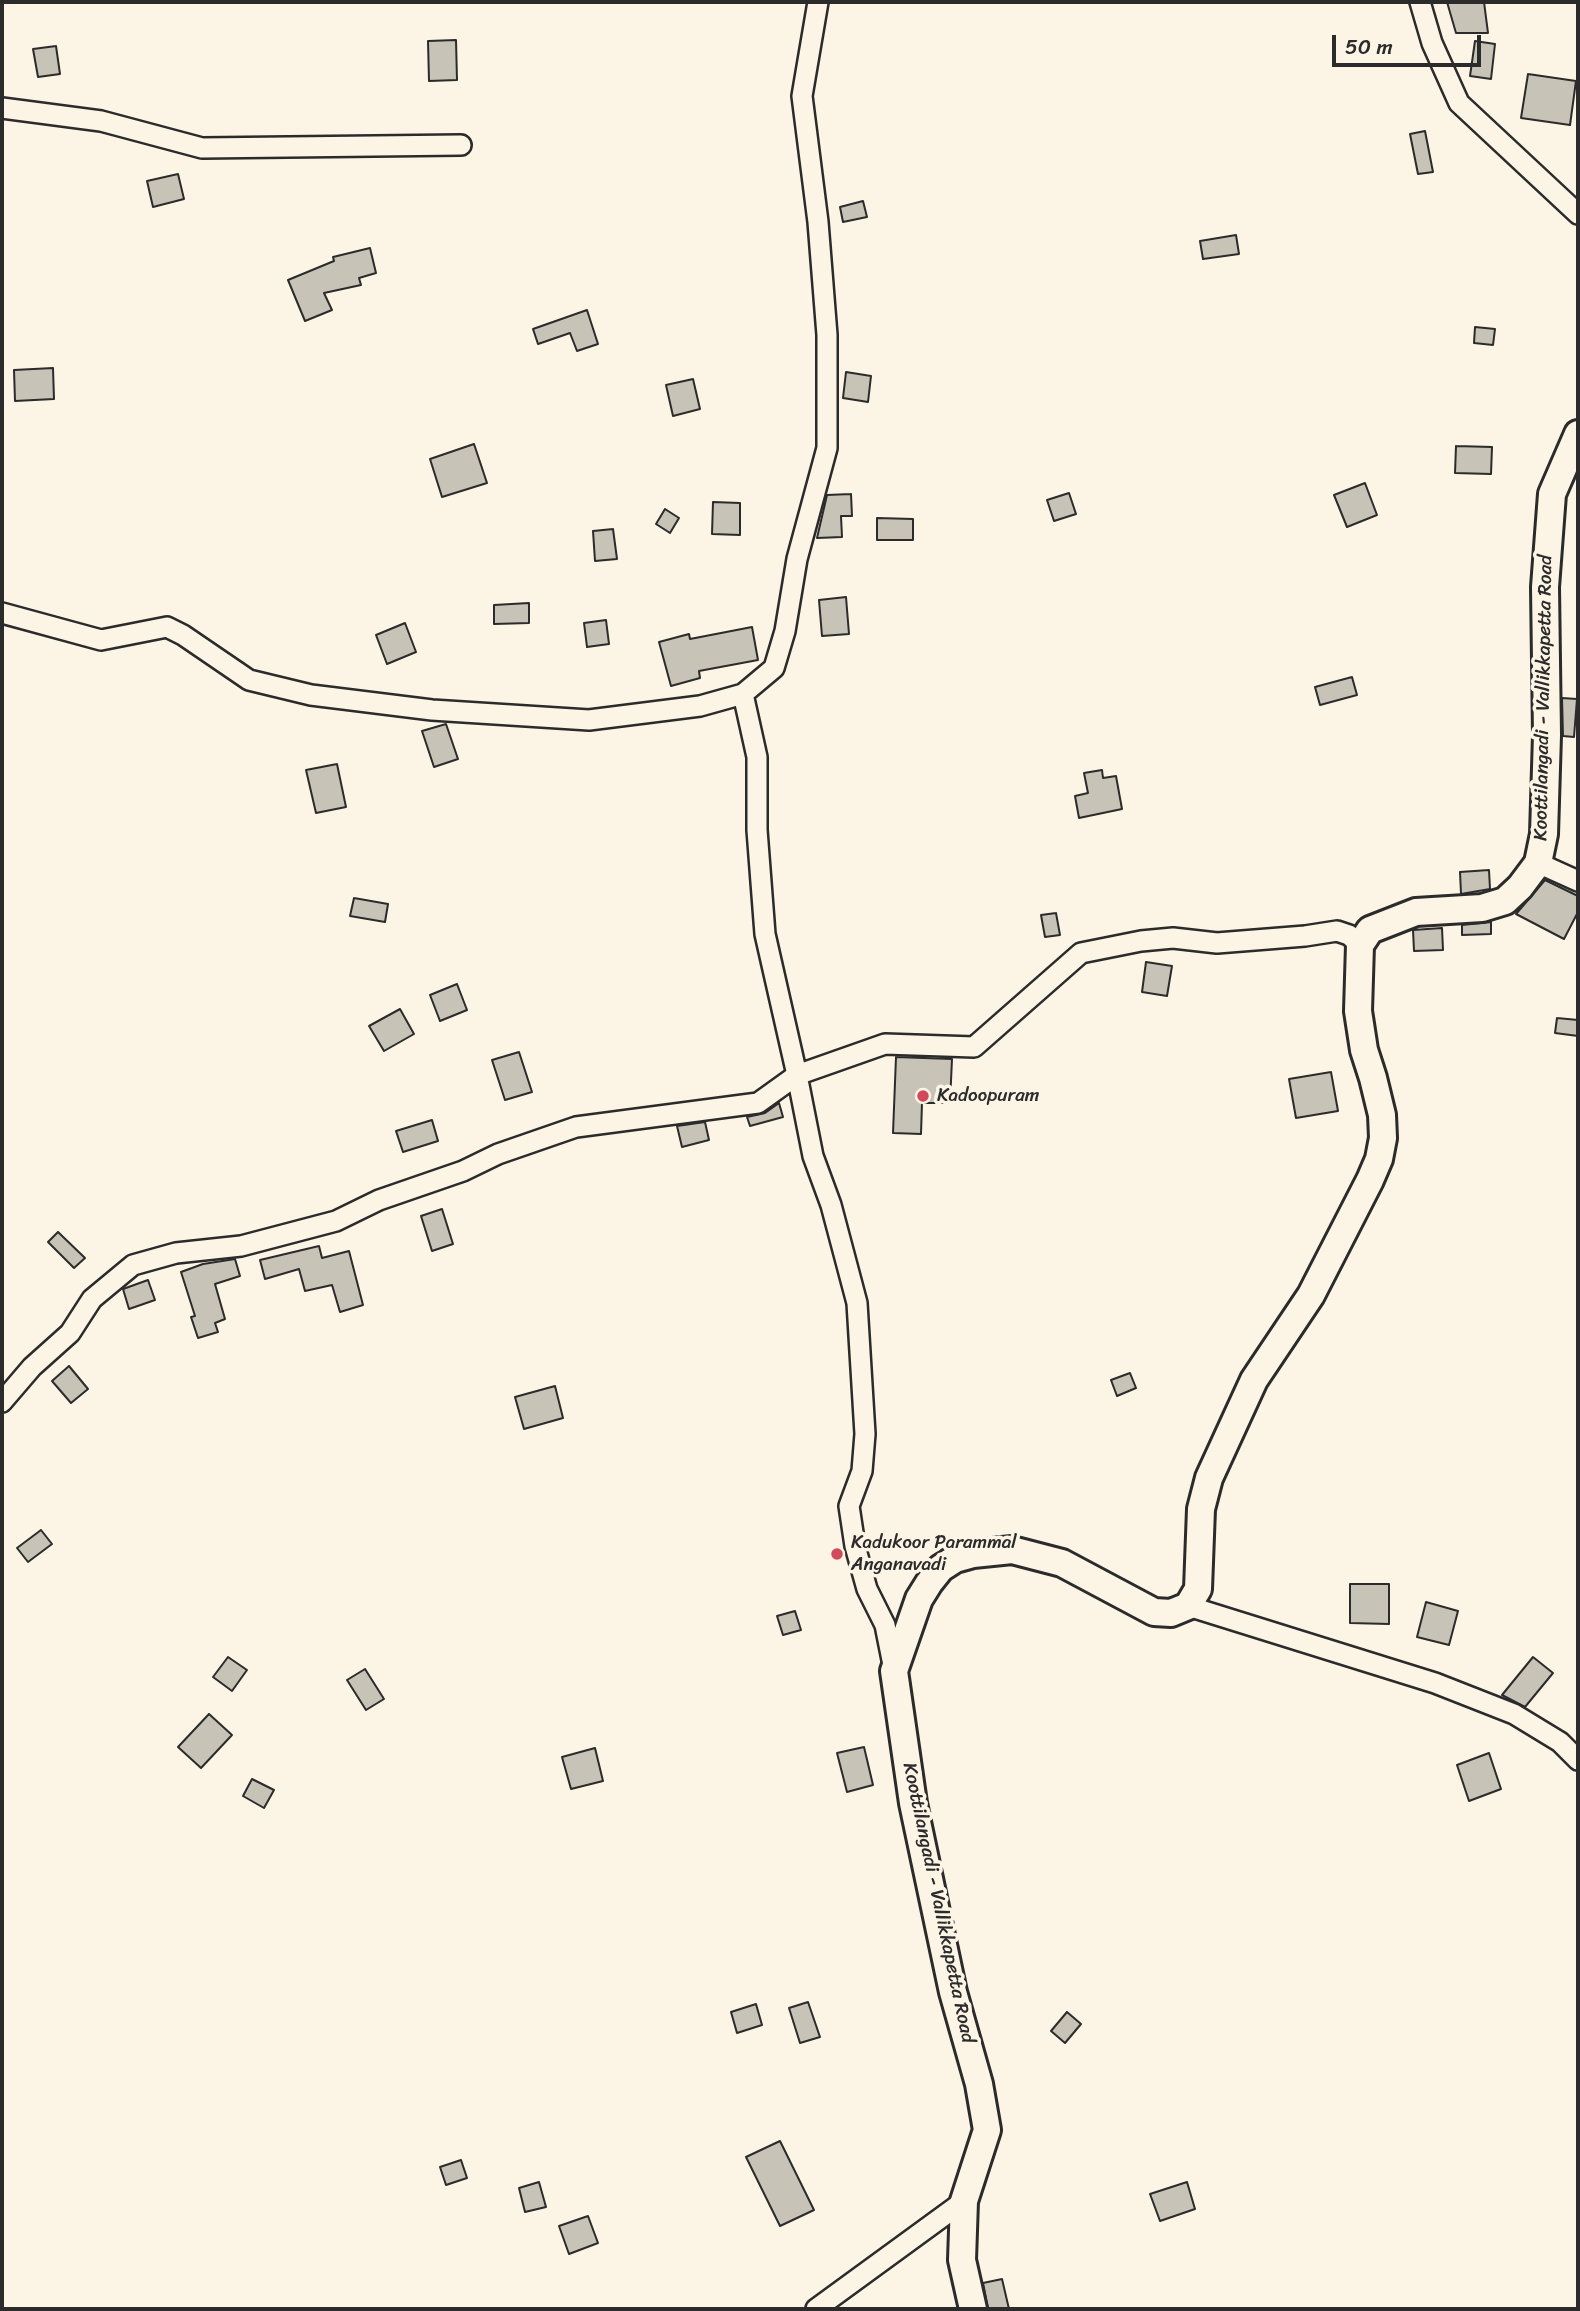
<!DOCTYPE html>
<html>
<head>
<meta charset="utf-8">
<style>
	body { margin:0 }
	#map { position:relative; width:1580px; height:2311px; overflow:hidden; background:#fcf5e5; font-family:Sriracha,sans-serif }
	canvas { display:block }
	.frame { position:absolute; inset:0; border:4px solid #2b2b2b; pointer-events:none }
	.scale { position:absolute; left:1332px; top:35px; width:149px; height:32px; box-sizing:border-box; border:4px solid #2b2b2b; border-top:0; padding-left:9px; font-size:21px; line-height:24px; white-space:nowrap; color:#2b2b2b; -webkit-text-stroke:5px #fcf5e5; paint-order:stroke }
</style>
</head>
<body>
<div id="map">
<canvas width="1580" height="2311"></canvas>
<div class="frame"></div>
<div class="scale">50 m</div>
</div>
<script>
const g = document.querySelector('canvas').getContext('2d');
g.lineJoin = 'round';
function fill(path, color) { g.fillStyle = color; g.fill(path, 'evenodd'); }
const toPath = rows => new Path2D(rows.map(r => 'M' + r).join(''));
function strokePath(path, color, width, dash) { g.strokeStyle = color; g.lineWidth = width; g.lineCap = dash ? 'butt' : 'round'; g.setLineDash(dash || []); g.stroke(path); }
function write(font, color, halo, rows, align = 'center') {
  g.font = font + ' Sriracha,sans-serif'; g.lineWidth = 7; g.setLineDash([]); g.textBaseline = 'middle'; g.strokeStyle = halo; g.fillStyle = color; for (const [text, x, y, turn = 0] of rows) {
    g.save(); g.translate(x, y); g.rotate((+turn || 0) * Math.PI / 180); g.textAlign = isNaN(turn) ? turn : align; if (halo) g.strokeText(text, 0, 0); g.fillText(text, 0, 0); g.restore();
  }
}
const building = toPath([
	[1447,2,1484,2,1488,33,1456,33,1447,2],
	[456,40,457,80,429,81,428,41,456,40],
	[1475,41,1495,44,1491,79,1470,76,1475,41],
	[56,46,60,74,38,77,33,49,56,46],
	[1528,74,1576,81,1570,125,1521,118,1528,74],
	[1425,131,1433,172,1418,174,1410,134,1425,131],
	[178,174,184,199,153,207,147,181,178,174],
	[863,201,867,217,843,222,840,207,863,201],
	[1236,235,1239,254,1203,259,1200,241,1236,235],
	[370,248,376,273,359,278,361,285,324,293,332,310,305,321,288,280,334,261,333,257,370,248],
	[587,310,598,344,577,351,570,333,538,344,533,329,587,310],
	[1475,327,1495,329,1493,345,1474,343,1475,327],
	[53,368,54,399,15,401,14,370,53,368],
	[846,372,871,376,868,402,843,398,846,372],
	[693,379,700,409,673,416,666,385,693,379],
	[474,444,487,483,442,497,430,459,474,444],
	[1456,446,1492,447,1491,474,1455,473,1456,446],
	[1365,483,1377,515,1347,527,1334,495,1365,483],
	[1069,493,1076,514,1054,521,1047,500,1069,493],
	[851,494,852,516,841,516,842,537,817,538,827,495,851,494],
	[713,502,740,503,740,535,712,534,713,502],
	[665,509,679,518,670,533,656,524,665,509],
	[877,518,913,519,913,540,877,540,877,518],
	[613,529,617,559,595,561,593,531,613,529],
	[846,597,849,634,822,636,819,600,846,597],
	[529,603,529,623,494,624,494,605,529,603],
	[606,620,609,644,587,647,584,623,606,620],
	[405,623,416,652,387,664,376,635,405,623],
	[752,627,758,660,699,671,700,678,671,686,659,642,689,634,690,639,752,627],
	[1352,677,1357,695,1320,705,1315,687,1352,677],
	[1562,698,1577,699,1574,737,1563,736,1562,698],
	[446,724,458,759,434,767,422,731,446,724],
	[337,764,346,807,316,813,306,770,337,764],
	[1102,770,1103,778,1116,776,1122,809,1079,818,1075,796,1088,793,1084,773,1102,770],
	[1489,870,1490,889,1461,894,1460,872,1489,870],
	[1545,880,1578,896,1578,912,1564,939,1516,914,1545,880],
	[354,898,388,904,385,922,350,916,354,898],
	[1056,913,1060,935,1045,937,1041,915,1056,913],
	[1491,922,1491,934,1462,935,1462,925,1491,922],
	[1442,928,1443,950,1414,951,1413,930,1442,928],
	[1146,962,1172,966,1167,996,1142,992,1146,962],
	[457,984,467,1010,440,1021,430,995,457,984],
	[400,1009,414,1034,384,1051,369,1026,400,1009],
	[1557,1018,1578,1020,1578,1036,1555,1033,1557,1018],
	[519,1052,532,1092,505,1100,492,1060,519,1052],
	[896,1057,952,1059,950,1103,922,1103,921,1134,893,1133,896,1057],
	[1331,1072,1338,1111,1296,1118,1289,1079,1331,1072],
	[779,1103,783,1117,750,1126,747,1117,765,1113,779,1103],
	[432,1120,438,1141,403,1152,396,1131,432,1120],
	[705,1122,709,1140,682,1147,677,1126,705,1122],
	[442,1209,453,1244,432,1251,421,1216,442,1209],
	[58,1232,85,1258,74,1268,48,1242,58,1232],
	[319,1246,322,1258,349,1251,363,1305,340,1312,332,1285,305,1291,299,1269,265,1279,260,1260,319,1246],
	[235,1259,240,1276,215,1284,225,1319,215,1323,218,1332,198,1338,191,1317,195,1316,181,1272,203,1264,235,1259],
	[148,1280,155,1300,129,1309,123,1289,148,1280],
	[69,1366,88,1389,71,1403,52,1381,69,1366],
	[1130,1373,1136,1388,1117,1396,1111,1380,1130,1373],
	[555,1386,563,1418,524,1429,515,1397,555,1386],
	[41,1530,52,1544,28,1562,17,1548,41,1530],
	[1350,1584,1389,1584,1389,1624,1350,1623,1350,1584],
	[1426,1602,1458,1611,1449,1645,1417,1637,1426,1602],
	[795,1611,801,1630,783,1635,777,1616,795,1611],
	[228,1657,247,1670,232,1691,213,1677,228,1657],
	[1533,1657,1553,1673,1525,1707,1502,1695,1533,1657],
	[365,1669,384,1699,366,1710,347,1680,365,1669],
	[209,1714,232,1735,201,1768,178,1747,209,1714],
	[864,1747,873,1785,847,1792,837,1753,864,1747],
	[595,1748,603,1781,571,1789,562,1757,595,1748],
	[1489,1753,1501,1789,1469,1801,1457,1765,1489,1753],
	[252,1779,274,1790,264,1808,243,1796,252,1779],
	[808,2002,820,2037,800,2043,789,2008,808,2002],
	[756,2004,762,2025,737,2033,731,2012,756,2004],
	[1067,2012,1081,2024,1065,2043,1051,2031,1067,2012],
	[780,2141,814,2210,780,2226,746,2157,780,2141],
	[461,2160,467,2178,446,2185,440,2167,461,2160],
	[539,2182,546,2207,525,2212,519,2188,539,2182],
	[1187,2182,1195,2209,1160,2221,1150,2194,1187,2182],
	[588,2216,598,2243,569,2254,559,2226,588,2216],
	[1002,2279,1009,2309,988,2309,983,2283,1002,2279]
]);
const minor = toPath([
	[1420,2,1432,43,1459,103,1578,214],
	[2,108,101,121,202,148,461,145],
	[2,613,101,640,167,627,183,635,249,680,311,695,432,710,589,720,700,706,743,694,774,668,785,631,797,559,827,448,827,335,818,222,802,96,818,2],
	[743,694,757,757,757,830,765,934,797,1075,885,1044,974,1047,1081,953,1141,941,1173,938,1217,943,1305,936,1337,931,1349,935,1360,945],
	[1538,863,1578,881],
	[2,1402,32,1367,70,1333,92,1299,133,1265,176,1253,241,1246,336,1221,379,1200,463,1171,498,1154,576,1127,758,1103,797,1075,813,1156,831,1205,857,1303,865,1434,862,1471,849,1506,855,1546,867,1589,885,1625,894,1670],
	[1188,1606,1435,1683,1514,1714,1560,1742,1578,1760],
	[816,2309,964,2201]
]);
const secondary = toPath([
	[973,2309,962,2260,964,2201,987,2130,979,2084,953,1992,913,1803,894,1671,919,1599,929,1583,941,1568,955,1559,973,1554,1012,1550,1062,1563,1154,1612,1171,1613,1188,1606,1198,1589,1201,1509,1209,1478,1254,1380,1311,1295,1370,1180,1379,1159,1383,1138,1382,1115,1373,1078,1364,1050,1358,1011,1360,945,1370,930,1416,912,1482,908,1505,901,1520,887,1538,863,1544,834,1547,735,1545,587,1552,494,1578,434]
]);
const markers = [
	[923,1096,7,"#d1495b"],
	[837,1554,7,"#d1495b"]
];
const streetNames = [
	["Koottilangadi - Vallikkapetta Road",1544,698,-89],
	["Koottilangadi - Vallikkapetta Road",938,1903,78]
];
const poiNames = [
	["Kadoopuram",937,1096],
	["Kadukoor Parammal",851,1543],
	["Anganavadi",851,1565]
];
fill(building, '#c8c3b7');
strokePath(building, '#2b2b2b', 2);
strokePath(minor, '#2b2b2b', 24);
strokePath(secondary, '#2b2b2b', 32);
strokePath(minor, '#fcf5e5', 19);
strokePath(secondary, '#fcf5e5', 26);
for (const [x, y, r, color] of markers) { const dot = new Path2D(); dot.arc(x, y, r, 0, 2 * Math.PI); g.fillStyle = color; g.fill(dot); strokePath(dot, '#fcf5e5', 2.5); }
write('19px', '#2b2b2b', '#fcf5e5', streetNames);
write('19px', '#2b2b2b', '#fcf5e5', poiNames, 'left');
</script>
</body>
</html>
